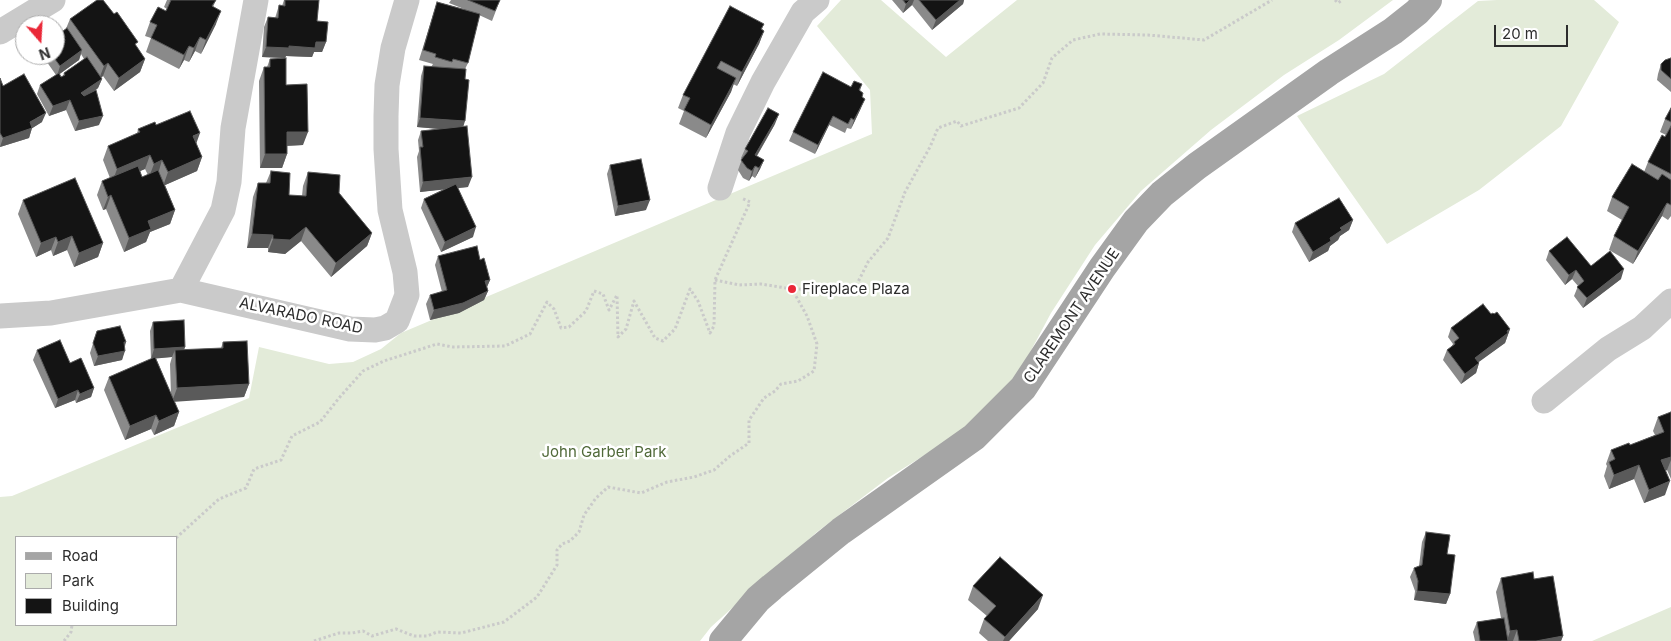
<!DOCTYPE html>
<html>
<head>
<meta charset="utf-8">
<style>
	body { margin:0 }
	#map { position:relative; width:1671px; height:641px; overflow:hidden; background:#fff; font-family:Inter,sans-serif }
	canvas { display:block }
	.legend { position:absolute; left:15px; top:536px; width:162px; height:90px; box-sizing:border-box; background:#fff; border:1px solid #ababab; margin:0; padding:6px 9px; list-style:none; font-size:15px; color:#2d2d2d }
	.legend li { display:flex; align-items:center; gap:10px; height:25px }
	.legend b { width:25px; border:1px solid #ababab }
	.north { position:absolute; left:15px; top:15px; width:50px; height:50px; box-sizing:border-box; background:#fff; border:1px solid #ababab; border-radius:50%; rotate:161deg; font-size:14px; font-weight:700; line-height:20px; text-align:center; color:#2d2d2d }
	.north::after { content:''; display:block; margin:auto; width:18px; height:22px; background:#ea2838; clip-path:polygon(50% 0,100% 100%,50% 72%,0 100%) }
	.scale { position:absolute; left:1494px; top:25px; width:74px; height:22px; box-sizing:border-box; border:2px solid #2d2d2d; border-top:0; padding-left:6px; font-size:15px; line-height:18px; white-space:nowrap; color:#2d2d2d; -webkit-text-stroke:4px #fff; paint-order:stroke }
</style>
</head>
<body>
<div id="map">
<canvas width="1671" height="641"></canvas>
<ul class="legend">
<li><b style="height:6px;background:#a5a5a5"></b>Road</li>
<li><b style="height:14px;background:#e3ebd9"></b>Park</li>
<li><b style="height:14px;background:#141414"></b>Building</li>
</ul>
<div class="north">N</div>
<div class="scale">20 m</div>
</div>
<script>
const g = document.querySelector('canvas').getContext('2d');
g.lineJoin = 'round';
function fill(path, color) { g.fillStyle = color; g.fill(path, 'evenodd'); }
const toPath = rows => new Path2D(rows.map(r => 'M' + r).join(''));
function strokePath(path, color, width, dash) { g.strokeStyle = color; g.lineWidth = width; g.lineCap = dash ? 'butt' : 'round'; g.setLineDash(dash || []); g.stroke(path); }
function write(font, color, halo, rows, align = 'center') {
  g.font = font + ' Inter,sans-serif'; g.lineWidth = 5; g.setLineDash([]); g.textBaseline = 'middle'; g.strokeStyle = halo; g.fillStyle = color; for (const [text, x, y, turn = 0] of rows) {
    g.save(); g.translate(x, y); g.rotate((+turn || 0) * Math.PI / 180); g.textAlign = isNaN(turn) ? turn : align; if (halo) g.strokeText(text, 0, 0); g.fillText(text, 0, 0); g.restore();
  }
}
const green = toPath([
	[841,0,881,0,946,57,1017,0,1393,0,1339,40,1284,75,1211,130,1141,191,1095,245,1051,313,1012,386,963,431,888,478,817,532,711,627,700,641,0,641,0,497,12,496,249,398,259,347,329,364,353,362,381,349,401,333,872,134,870,90,817,26],
	[16,537,176,537,176,625,16,625],
	[1497,0,1594,0,1619,22,1561,126,1479,190,1387,244,1297,116,1384,74,1478,1],
	[1671,607,1671,641,1592,641]
]);
const path = toPath([
	[1335,0,1338,3,1342,0],
	[715,280,739,285,761,284,792,289,854,290,868,262,888,238,905,192,930,147,938,128,957,121,961,126,1019,108,1043,83,1052,58,1073,40,1100,34,1148,35,1204,40,1272,0],
	[176,538,219,499,246,488,254,469,281,460,292,436,320,422,339,398,363,371,384,361,437,344,453,347,505,346,530,334,547,302,554,309,561,328,569,327,586,311,594,291,603,294,609,310,617,295,618,337,626,329,634,301,655,338,663,341,675,329,690,289,698,301,710,333,714,326,715,280,750,202,741,198],
	[64,641,71,632,72,625],
	[314,641,339,633,352,633,363,631,372,636,396,629,414,636,427,636,437,632,461,633,504,622,537,597,557,565,557,550,562,544,570,541,579,532,584,515,596,498,608,487,641,493,667,482,694,477,714,470,730,456,749,443,749,420,764,398,775,391,781,384,798,381,814,371,817,344,807,316,792,289]
]);
const minor = toPath([
	[0,32,53,0],
	[720,188,738,133,763,82,803,12,817,0],
	[181,290,223,210,229,182,233,128,256,0],
	[0,316,51,313,181,290,350,329,375,330,385,328,397,321,407,295,405,272,390,210,386,149,386,116,387,85,393,48,407,0],
	[1544,401,1608,349,1642,328,1671,301]
]);
const major = toPath([
	[723,641,758,599,772,587,841,531,974,437,1023,388,1102,268,1136,221,1162,194,1197,166,1329,72,1393,31,1417,12,1428,0]
]);
const wall = toPath([
	[167,0,216,0,213,7,216,24,201,54,195,51,189,62,184,60,179,69,146,52,151,38,145,36,150,22,166,11,167,9,164,7],
	[284,0,319,0,317,21,326,42,322,52,314,52,312,57,286,56,285,58,262,57,264,27,268,17,275,18,276,15,279,5,282,6],
	[451,0,500,0,492,21,479,15,468,63,465,69,463,127,468,187,458,188,473,237,441,252,421,208,424,199,444,189,420,192,417,157,419,151,418,140,421,131,439,129,417,127,421,76,424,66,431,67,433,64,419,60,437,2,464,9,449,3],
	[892,0,964,0,963,4,932,30,912,5,903,13],
	[70,19,137,47,145,59,140,72,114,91,103,76,101,78,102,79,98,88,96,90,99,125,75,131,66,110,49,116,37,94,40,85,56,75,42,55,55,55],
	[81,54,84,59,64,73,63,76,61,77,59,74,79,60],
	[764,24,762,29,764,31,759,44,737,86,733,84,731,92,706,138,679,124,684,111,678,108,683,95],
	[1671,58,1671,92,1657,80,1658,74,1661,64],
	[270,59,286,85,303,145,287,146,287,154,282,168,260,168,259,81,264,67,267,67],
	[0,78,3,86,42,122,32,128,29,138,0,147],
	[862,84,860,91,862,97,861,108,851,129,847,128,845,133,829,125,815,154,789,141,793,132,851,87],
	[1671,108,1671,216,1668,220,1662,216,1633,264,1609,250,1614,236,1622,220,1607,211,1612,197,1644,172,1648,162,1666,135,1660,132,1665,119],
	[775,124,757,156,764,160,760,169,755,178,752,176,749,181,743,178,738,170,742,159,741,158,745,149],
	[156,125,196,143,202,157,197,171,165,185,175,210,170,224,150,232,146,242,124,252,106,209,103,210,97,195,102,181,110,178,103,160,108,146,137,134,138,129],
	[145,169,148,175,142,177,140,171],
	[610,165,646,210,615,216,607,174],
	[271,171,289,195,302,196,303,186,308,172,339,193,372,233,367,246,331,277,301,241,285,254,268,252,268,248,247,248,253,197,258,183,266,183],
	[23,200,103,243,98,257,74,267,67,250,53,256,51,250,36,257,18,214],
	[1353,220,1349,230,1340,236,1338,240,1330,246,1328,251,1309,262,1292,232,1295,223],
	[1549,251,1591,266,1621,279,1583,308,1574,296,1578,286,1572,279,1565,285,1546,260],
	[438,256,480,260,490,280,487,287,488,291,484,300,459,313,430,320,426,304,430,295,442,292,435,265],
	[153,322,185,347,184,350,221,348,223,342,249,384,244,397,174,401,179,412,174,426,154,435,151,429,125,440,104,390,109,377,151,359,150,331],
	[172,357,170,364,171,395,156,358],
	[1451,328,1510,329,1505,343,1478,362,1479,363,1476,373,1461,384,1443,360,1447,350,1452,346,1453,344,1448,337],
	[97,331,126,342,122,360,94,366,90,353],
	[37,350,70,363,94,388,91,397,76,403,75,400,55,408,33,360],
	[1671,412,1671,479,1667,470,1666,471,1665,495,1644,503,1634,479,1609,489,1604,476,1607,466,1606,464,1611,450,1630,445,1655,435,1653,431,1658,417],
	[1426,532,1447,554,1450,594,1446,604,1414,600,1415,591,1410,577,1414,568,1419,566,1422,542],
	[1501,578,1534,579,1563,636,1561,641,1475,641,1473,632,1477,622,1501,618,1496,592],
	[973,586,1038,609,1009,641,988,641,979,633,984,619,987,616,968,600]
]);
const shadedWall = toPath([
	[910,0,914,0,912,5,903,13,906,4],
	[960,0,964,0,963,4,932,30,936,20],
	[221,11,216,24,201,54,206,40],
	[764,31,759,44,737,86,742,72],
	[200,37,195,51,189,62,194,48],
	[316,42,326,42,322,52,314,52,312,57,286,56,285,58,262,57,266,47,289,46],
	[189,46,184,60,179,69,184,55],
	[82,50,79,60,57,76,60,66],
	[145,59,140,72,114,91,119,78],
	[108,63,103,76,99,79,104,66],
	[736,78,731,92,706,138,711,125],
	[102,79,98,88,78,103,81,93],
	[865,99,861,108,851,129,854,120],
	[70,100,66,110,49,116,53,106],
	[46,113,42,122,31,129,32,128,29,138,0,147,3,138],
	[779,114,775,124,752,164,755,155],
	[103,116,99,125,75,131,79,121],
	[833,116,829,125,815,154,818,145],
	[420,118,465,121,462,131,417,127],
	[287,132,308,132,303,145,282,146],
	[200,133,195,147,193,136],
	[265,154,287,154,282,168,260,168],
	[150,155,145,169,112,183,117,169],
	[202,157,197,171,163,186,168,172],
	[162,160,158,174,149,177,154,164],
	[764,160,760,169,755,178,759,168],
	[755,166,752,176,749,181,752,171],
	[472,177,468,187,420,192,423,182],
	[111,195,106,209,103,210,108,197],
	[650,200,646,210,615,216,618,206],
	[1667,203,1662,216,1633,264,1638,251],
	[175,210,170,224,150,232,146,242,124,252,129,238,148,221],
	[1353,220,1349,230,1340,236,1338,240,1330,246,1328,251,1309,262,1313,252,1340,228],
	[306,227,301,241,285,254,268,252,273,239],
	[476,227,473,237,441,252,445,242],
	[372,233,367,246,331,277,336,263],
	[252,234,273,235,268,248,247,248],
	[72,236,67,250,53,256,58,242],
	[56,237,51,250,36,257,41,243],
	[103,243,98,257,74,267,79,253],
	[1624,269,1621,279,1583,308,1587,298],
	[1576,270,1572,279,1565,285,1569,275],
	[490,280,486,289,485,281],
	[488,291,484,300,459,313,430,320,434,310],
	[1510,329,1505,343,1472,367,1475,358],
	[124,342,126,342,122,351,125,351,122,360,94,366,98,356],
	[185,347,181,357,175,350,172,357,151,359,154,349],
	[1479,363,1476,373,1461,384,1465,374],
	[249,384,244,397,172,402,177,388],
	[94,388,91,397,76,403,80,394],
	[78,390,75,400,55,408,58,399],
	[179,412,174,426,154,435,159,421],
	[156,415,151,429,125,440,130,426],
	[1671,457,1671,460,1667,470,1656,474,1661,460],
	[1639,465,1634,479,1609,489,1614,475],
	[1670,481,1665,495,1644,503,1649,490],
	[1417,591,1450,594,1446,604,1414,600],
	[1043,595,1038,609,1009,641,1003,641,1005,637],
	[1517,630,1513,641,1507,641,1510,631],
	[1563,636,1561,641,1536,641]
]);
const building = toPath([
	[97,0,103,0,114,14,117,12,138,42,135,44,145,59,119,78,108,63,104,66,70,19,97,0],
	[171,0,216,0,212,6,221,11,206,40,200,37,194,48,189,46,184,55,151,38,157,25,150,22,158,7,166,11,171,0],
	[285,0,319,0,317,21,328,22,326,42,316,42,315,48,289,46,289,48,266,47,268,17,278,18,279,5,285,6,285,0],
	[468,0,500,0,495,11,468,0],
	[903,0,910,0,906,4,903,0],
	[919,0,960,0,936,20,919,0],
	[437,2,480,14,468,63,453,59,452,62,435,57,436,54,423,50,437,2],
	[730,6,764,24,761,29,764,31,742,72,721,61,717,68,736,78,711,125,684,110,690,98,683,95,730,6],
	[67,28,82,50,60,66,52,55,55,55,55,37,67,28],
	[87,57,102,79,81,93,84,96,96,90,103,116,79,121,70,100,53,106,40,85,59,73,61,77,65,75,64,73,87,57],
	[286,58,286,85,307,84,308,132,287,132,287,154,265,154,264,67,270,67,270,59,286,58],
	[1671,58,1671,79,1661,70,1661,64,1665,60,1671,58],
	[424,66,466,69,465,79,469,80,465,121,420,118,424,66],
	[823,72,851,87,854,81,862,84,859,90,863,93,862,97,865,99,854,120,851,118,848,124,833,116,818,145,793,132,823,72],
	[24,74,46,113,30,122,32,128,3,138,0,133,0,78,3,86,24,74],
	[768,108,779,114,755,155,764,160,759,168,755,166,752,171,747,168,741,160,748,151,745,149,768,108],
	[1671,108,1671,122,1665,119,1671,108],
	[190,111,200,133,193,136,202,157,168,172,162,160,154,164,150,155,117,169,108,146,140,132,138,129,155,122,156,125,190,111],
	[467,126,472,177,423,182,420,147,423,147,421,131,467,126],
	[1671,126,1671,174,1648,162,1662,135,1665,137,1671,126],
	[641,159,650,200,618,206,610,165,641,159],
	[1632,164,1658,180,1662,174,1671,180,1671,205,1667,203,1638,251,1614,236,1629,207,1612,197,1632,164],
	[138,166,142,177,158,170,175,210,148,221,151,229,129,238,111,195,108,197,102,181,138,166],
	[271,171,290,173,289,195,306,196,308,172,340,175,339,193,372,233,336,263,306,227,290,240,273,239,273,235,252,234,258,183,270,183,271,171],
	[75,178,103,243,79,253,72,236,58,242,56,237,41,243,23,200,75,178],
	[456,184,476,227,445,242,424,199,456,184],
	[1339,198,1353,220,1340,228,1342,230,1330,238,1331,241,1313,252,1295,223,1339,198],
	[1567,237,1591,266,1610,251,1624,269,1587,298,1577,287,1584,281,1576,270,1569,275,1549,251,1567,237],
	[477,246,480,260,484,258,490,280,485,281,488,291,463,303,434,310,430,295,447,290,438,256,477,246],
	[1483,304,1491,314,1493,313,1494,314,1497,312,1510,329,1507,331,1508,333,1475,358,1479,363,1465,374,1447,350,1455,344,1454,342,1459,338,1451,328,1483,304],
	[184,320,185,347,154,349,153,322,184,320],
	[120,326,126,342,124,342,125,351,98,356,93,343,97,331,120,326],
	[60,340,70,363,81,358,94,388,80,394,78,390,58,399,37,350,60,340],
	[247,341,249,384,177,388,175,350,223,348,223,342,247,341],
	[155,357,179,412,159,421,156,415,130,426,109,377,155,357],
	[1671,412,1671,457,1661,460,1670,481,1649,490,1639,465,1614,475,1609,462,1615,459,1611,450,1629,443,1630,445,1664,432,1658,417,1671,412],
	[1426,532,1450,535,1447,554,1455,555,1450,594,1417,591,1418,581,1414,568,1422,565,1426,532],
	[1000,557,1043,595,1005,637,984,619,996,606,973,586,1000,557],
	[1533,572,1534,579,1553,576,1563,636,1536,641,1519,641,1517,630,1510,631,1501,578,1533,572],
	[1504,618,1508,641,1480,641,1477,622,1504,618]
]);
const markers = [
	[792,289,5,"#ea2838"]
];
const poiNames = [
	["Fireplace Plaza",802,289]
];
const streetNames = [
	["ALVARADO ROAD",301,316,12],
	["CLAREMONT AVENUE",1072,316,-56]
];
const parkNames = [
	["John Garber Park",604,452]
];
fill(green, '#e3ebd9');
strokePath(path, '#cacaca', 3, [2.5, 2.5]);
strokePath(minor, '#cacaca', 25);
strokePath(major, '#a5a5a5', 28);
fill(wall, '#8a8a8a');
fill(shadedWall, '#5a5a5a');
fill(building, '#141414');
strokePath(building, '#5a5a5a', 1);
for (const [x, y, r, color] of markers) { const dot = new Path2D(); dot.arc(x, y, r, 0, 2 * Math.PI); g.fillStyle = color; g.fill(dot); strokePath(dot, '#fff', 2); }
write('15px', '#2d2d2d', '#fff', poiNames, 'left');
write('15px', '#2d2d2d', '#fff', streetNames);
write('15px', '#506939', '#fff', parkNames);
</script>
</body>
</html>
